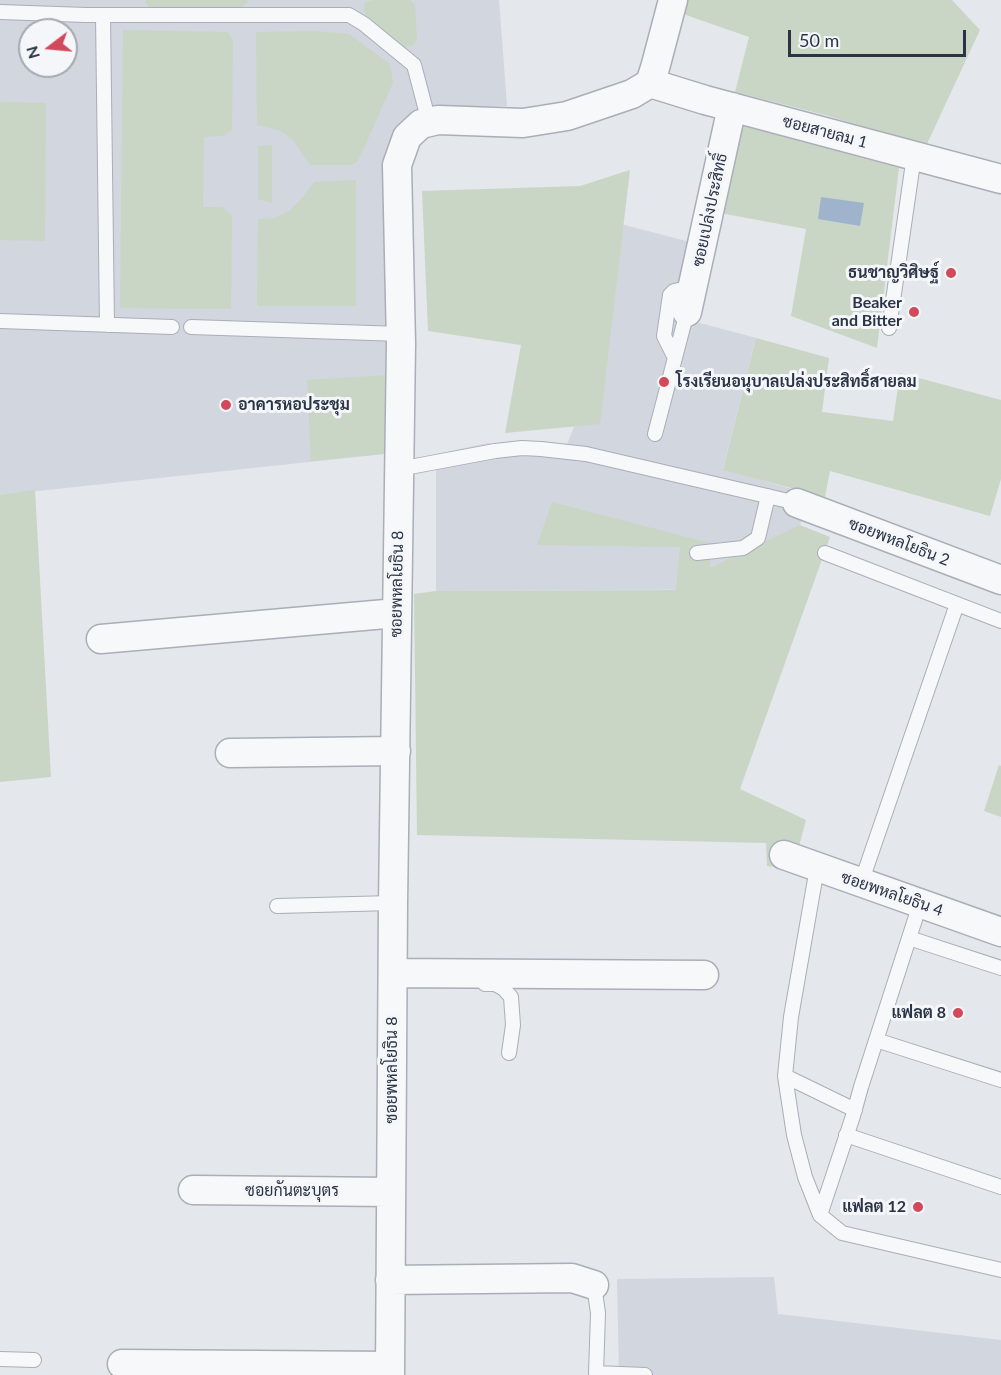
<!DOCTYPE html>
<html>
<head>
<meta charset="utf-8">
<style>
	body { margin:0 }
	#map { position:relative; width:1001px; height:1375px; overflow:hidden; background:#e4e7ec; font-family:Lato,sans-serif }
	canvas { display:block }
	.north { position:absolute; left:18px; top:18px; width:60px; height:60px; box-sizing:border-box; background:#f4f6f9; border:2px solid #a4a8b1; border-radius:50%; rotate:254deg; font-size:16px; font-weight:700; line-height:24px; text-align:center; color:#2b3445 }
	.north::after { content:''; display:block; margin:auto; width:21px; height:27px; background:#d1495b; clip-path:polygon(50% 0,100% 100%,50% 72%,0 100%) }
	.scale { position:absolute; left:788px; top:30px; width:178px; height:27px; box-sizing:border-box; border:3px solid #2b3445; border-top:0; padding-left:8px; font-size:18px; line-height:21px; white-space:nowrap; color:#2b3445; -webkit-text-stroke:4px #f4f6f9; paint-order:stroke }
</style>
</head>
<body>
<div id="map">
<canvas width="1001" height="1375"></canvas>
<div class="north">N</div>
<div class="scale">50 m</div>
</div>
<script>
const g = document.querySelector('canvas').getContext('2d');
g.lineJoin = 'round';
function fill(path, color) { g.fillStyle = color; g.fill(path, 'evenodd'); }
const toPath = rows => new Path2D(rows.map(r => 'M' + r).join(''));
function strokePath(path, color, width, dash) { g.strokeStyle = color; g.lineWidth = width; g.lineCap = dash ? 'butt' : 'round'; g.setLineDash(dash || []); g.stroke(path); }
function write(font, color, halo, rows, align = 'center') {
  g.font = font + ' Lato,Sarabun,sans-serif'; g.lineWidth = 6; g.setLineDash([]); g.textBaseline = 'middle'; g.strokeStyle = halo; g.fillStyle = color; for (const [text, x, y, turn = 0] of rows) {
    g.save(); g.translate(x, y); g.rotate((+turn || 0) * Math.PI / 180); g.textAlign = isNaN(turn) ? turn : align; if (halo) g.strokeText(text, 0, 0); g.fillText(text, 0, 0); g.restore();
  }
}
const built = toPath([
	[0,0,499,0,507,106,431,107,414,114,390,359,384,454,0,495],
	[30,30,66,30,66,66,30,66],
	[613,222,694,243,674,316,756,338,723,469,809,494,800,525,789,589,436,591,436,454,488,443,566,447,574,427],
	[774,1277,778,1314,1001,1340,1001,1375,619,1375,617,1279]
]);
const green = toPath([
	[145,0,247,0,248,2,241,8,149,9],
	[373,0,410,0,415,5,417,40,413,45,405,47,397,43,366,19,364,9,365,2],
	[687,0,952,0,980,30,926,146,825,115,735,92,749,37,683,14],
	[123,30,228,32,233,41,232,130,223,136,204,137,203,207,222,207,232,216,231,309,120,308],
	[316,31,349,34,390,64,393,83,358,161,352,165,310,165,293,140,281,131,257,125,256,32],
	[0,102,46,103,45,241,0,240],
	[740,125,899,168,877,348,791,316,806,229,720,213],
	[272,145,272,203,258,199,258,146],
	[630,170,600,424,505,433,521,345,428,331,422,191,580,186],
	[356,180,356,306,257,306,258,219,275,218,289,211,303,197,314,182],
	[756,338,829,358,822,412,893,421,900,373,1001,400,1001,479,990,516,830,471,825,497,723,470],
	[388,375,384,454,311,461,307,380],
	[35,490,51,777,0,782,0,495],
	[552,502,710,543,710,568,800,525,830,537,740,789,806,820,793,869,767,866,766,843,417,835,414,594,436,591,676,590,680,547,537,545],
	[999,765,1001,766,1001,817,984,811]
]);
const water = toPath([
	[821,197,864,203,860,226,818,219]
]);
const lane = toPath([
	[0,12,86,15,349,15,364,24,414,65,429,122],
	[103,15,107,325],
	[0,321,172,327],
	[191,327,401,334],
	[889,328,914,156],
	[675,358,664,336,670,295,674,291,693,287],
	[655,434,687,312],
	[399,469,495,451,522,448,541,449,586,454,797,503],
	[697,553,743,548,758,538,768,496],
	[825,553,1001,621],
	[817,868,791,1017,785,1076,794,1135,805,1177,820,1215,842,1233,1001,1270],
	[861,883,957,604],
	[277,906,393,903],
	[909,938,1001,968],
	[485,984,495,984,504,989,511,997,513,1025,509,1053],
	[876,1040,1001,1080],
	[785,1076,855,1110],
	[846,1135,1001,1187],
	[820,1215,853,1116,861,1087,920,904],
	[594,1285,598,1313,596,1373,645,1375],
	[0,1359,34,1360]
]);
const street = toPath([
	[650,83,705,100,1001,179],
	[687,312,732,107],
	[797,503,1001,580],
	[101,639,397,613],
	[230,753,396,751],
	[784,855,1001,932],
	[393,973,704,975],
	[193,1190,391,1192],
	[390,1280,572,1278,594,1285],
	[122,1364,390,1366],
	[390,1375,393,903,401,344,397,165,407,137,421,124,438,120,523,123,542,120,567,116,632,94,642,88,650,83,655,68,673,0]
]);
const markers = [
	[951,273,6,"#d1495b"],
	[914,312,6,"#d1495b"],
	[664,382,6,"#d1495b"],
	[226,405,6,"#d1495b"],
	[958,1013,6,"#d1495b"],
	[918,1207,6,"#d1495b"]
];
const streetNames = [
	["ซอยสายลม 1",825,132,15],
	["ซอยเปล่งประสิทธิ์",710,210,-78],
	["ซอยพหลโยธิน 2",899,542,21],
	["ซอยพหลโยธิน 8",397,584,-89],
	["ซอยพหลโยธิน 4",892,894,19],
	["ซอยพหลโยธิน 8",392,1070,-90],
	["ซอยกันตะบุตร",292,1191]
];
const poiNames = [
	["ธนชาญวิศิษฐ์",939,273],
	["Beaker",902,303],
	["and Bitter",902,321],
	["โรงเรียนอนุบาลเปล่งประสิทธิ์สายลม",676,382,"left"],
	["อาคารหอประชุม",238,405,"left"],
	["แฟลต 8",946,1013],
	["แฟลต 12",906,1207]
];
fill(built, '#d2d6de');
fill(green, '#c9d6c5');
fill(water, '#9fb4cc');
strokePath(lane, '#a9aeb7', 16);
strokePath(street, '#a9aeb7', 31);
strokePath(lane, '#f7f8fa', 14);
strokePath(street, '#f7f8fa', 28);
for (const [x, y, r, color] of markers) { const dot = new Path2D(); dot.arc(x, y, r, 0, 2 * Math.PI); g.fillStyle = color; g.fill(dot); strokePath(dot, '#f4f6f9', 2); }
write('16px', '#2b3445', '#f4f6f9', streetNames);
write('bold 16px', '#2b3445', '#f4f6f9', poiNames, 'right');
</script>
</body>
</html>
